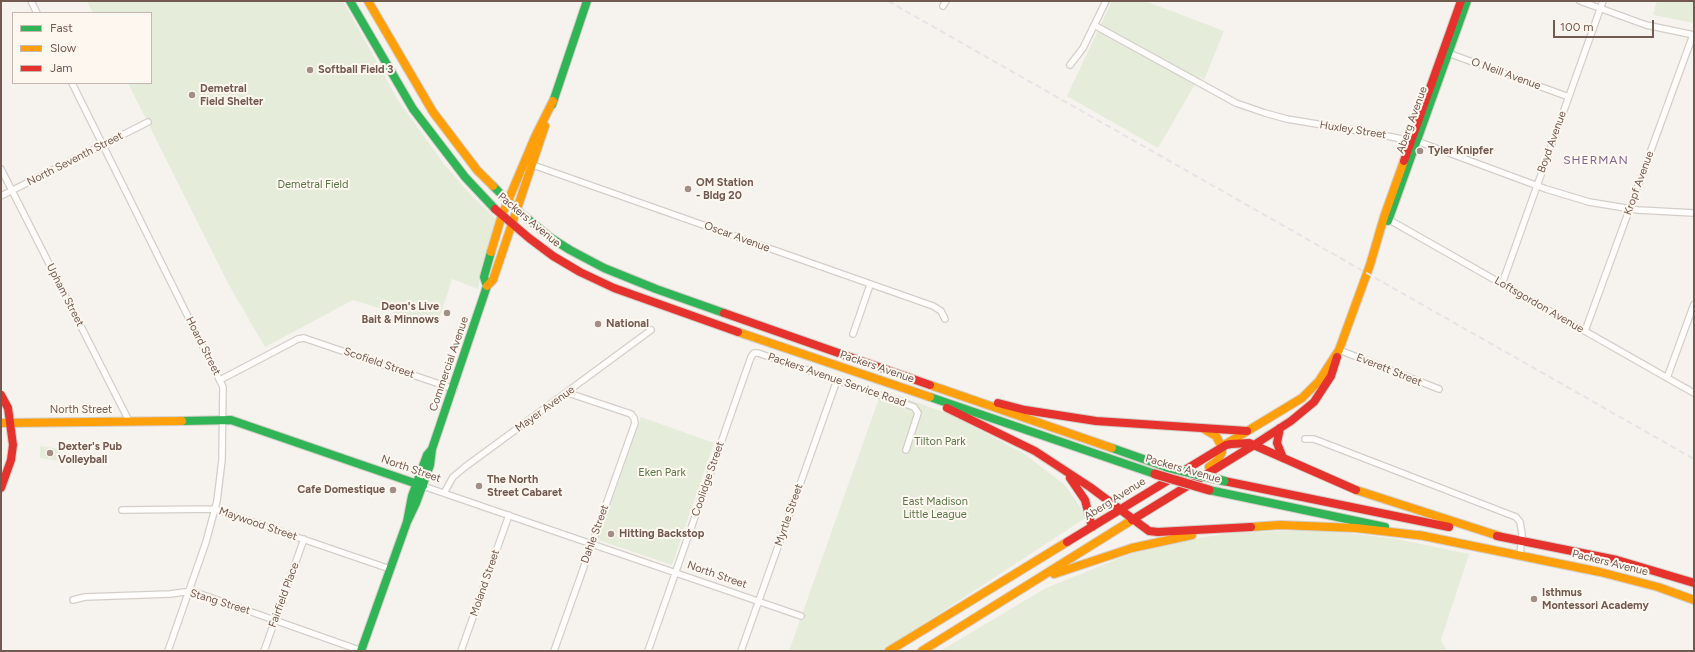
<!DOCTYPE html>
<style>
body{margin:0}
#map{position:relative;width:1695px;height:652px;overflow:hidden;background:#f6f2ee;font-family:Figtree,sans-serif}
canvas{display:block}
.frame{position:absolute;inset:0;border:2px solid #735a50;pointer-events:none}
.legend{position:absolute;left:12px;top:12px;width:140px;height:72px;box-sizing:border-box;background:#fdf7f0;border:1px solid #c6b8b0;margin:0;padding:5px 7px;list-style:none;font-size:12px;color:#735a50}
.legend li{display:flex;align-items:center;gap:8px;height:20px}
.legend b{width:20px;border:1px solid #c6b8b0}
.scale{position:absolute;left:1553px;top:20px;width:101px;height:18px;box-sizing:border-box;border:2px solid #735a50;border-top:0;padding-left:5px;font-size:12px;line-height:14px;white-space:nowrap;color:#735a50;-webkit-text-stroke:3px #fdf7f0;paint-order:stroke}
</style>
<div id="map">
<canvas width="1695" height="652"></canvas>
<div class="frame"></div>
<ul class="legend">
<li><b style="height:5px;background:#30b455"></b>Fast</li>
<li><b style="height:5px;background:#ff9f0a"></b>Slow</li>
<li><b style="height:5px;background:#e5322d"></b>Jam</li>
</ul>
<div class="scale">100 m</div>
</div>
<script>
const ctx = document.querySelector('canvas').getContext('2d');
ctx.lineJoin = 'round';
function paint(path, color) { ctx.fillStyle = color; ctx.fill(path, 'evenodd'); }
const shape = rows => new Path2D(rows.map(r => 'M' + r).join(''));
function trace(path, color, width, dash) { ctx.strokeStyle = color; ctx.lineWidth = width; ctx.lineCap = dash ? 'butt' : 'round'; ctx.setLineDash(dash || []); ctx.stroke(path); }
function label(font, color, halo, rows, align = 'center') {
  ctx.font = font + ' Figtree,sans-serif'; ctx.lineWidth = 4; ctx.setLineDash([]); ctx.textBaseline = 'middle'; ctx.strokeStyle = halo; ctx.fillStyle = color; for (const [text, x, y, turn = 0] of rows) {
    ctx.save(); ctx.translate(x, y); ctx.rotate((+turn || 0) * Math.PI / 180); ctx.textAlign = isNaN(turn) ? turn : align; if (halo) ctx.strokeText(text, 0, 0); ctx.fillText(text, 0, 0); ctx.restore();
  }
}
paint(shape([
 [87,1,343,1,398,100,444,164,469,193,496,219,496,224,481,270,478,289,452,279,437,326,353,300,265,347,229,285,128,83,151,83,151,13,93,13],
 [1112,1,1145,1,1224,31,1204,80,1199,77,1158,148,1067,96],
 [1657,1,1694,1,1694,23,1653,15],
 [882,390,949,414,1023,453,1065,485,1087,517,882,651,789,651],
 [641,417,714,443,672,565,598,540],
 [40,446,60,449,59,461,40,458],
 [1311,530,1348,533,1396,539,1469,554,1441,640,1447,651,940,651,1046,588,1125,556,1167,543,1231,533]
]), '#e6ecda');
const street = shape([
 [31,1,37,13],
 [1580,1,1646,25,1694,35],
 [943,6,946,1],
 [1094,25,1236,103,1265,113,1287,119,1377,134,1422,143,1546,189,1589,202,1638,210,1694,213],
 [1445,52,1569,97],
 [1070,65,1083,48,1106,1],
 [72,83,223,387,222,460,217,501,206,542,168,651],
 [530,164,933,306,941,311,945,319],
 [1,169,129,421],
 [1,196,148,122],
 [1386,218,1694,393],
 [1502,284,1603,1],
 [1585,331,1693,35],
 [853,334,870,285],
 [1339,350,1439,389],
 [1667,378,1694,304],
 [220,380,298,339,304,338,454,389],
 [1305,439,1314,439,1516,517,1520,522,1522,534,1520,555],
 [423,486,801,616],
 [444,493,453,477,465,467,651,330],
 [122,510,215,509,390,569],
 [73,600,85,597,170,594,192,591,362,651],
 [264,651,304,539],
 [461,651,509,515],
 [554,651,635,423,634,418,631,414,568,393],
 [648,651,751,357,754,353,758,353,914,407,918,413,906,450],
 [741,651,837,380]
]);
const fast = shape([
 [350,1,413,109,465,177,495,209],
 [552,105,587,1],
 [493,186,517,210,551,238,570,250,604,268,656,289,724,313],
 [1388,221,1467,1],
 [930,397,1155,474],
 [182,421,231,420,423,486],
 [1112,448,1166,467],
 [1209,490,1385,527],
 [407,522,416,503,430,465,432,449,487,286,484,277,491,252],
 [361,651,407,522,412,496,427,455,432,449]
]);
const slow = shape([
 [368,1,433,112,477,170,493,186],
 [491,252,502,215,535,137,553,101],
 [487,286,493,280,545,126],
 [738,332,930,397],
 [930,385,1112,448],
 [1,423,182,421],
 [1204,429,1216,436,1222,447,1222,452,1218,460,1209,467],
 [1226,444,1302,398,1319,381,1339,350,1370,265,1384,217,1404,161],
 [1356,490,1502,537],
 [1251,527,1280,525,1356,528,1425,536],
 [1419,535,1600,572,1658,587,1694,600],
 [1054,574,1132,548,1192,535],
 [889,651,1067,542],
 [922,651,1132,520]
]);
const jam = shape([
 [1404,161,1461,1],
 [495,209,529,238,553,256,580,272,614,288,738,332],
 [724,313,930,385],
 [1,395,8,408,13,445,11,460,1,488],
 [998,403,1025,410,1096,421,1247,431],
 [947,408,1035,451,1090,487,1149,531,1158,532,1251,527],
 [1280,428,1277,443,1283,458],
 [1254,445,1291,421,1314,402,1331,376,1337,357],
 [1070,478,1085,500,1092,527],
 [1224,481,1449,527],
 [1132,520,1254,445],
 [1497,536,1617,560,1694,583],
 [1067,542,1226,445,1231,444,1249,443,1356,490]
]);
trace(street, '#d4cec9', 8);
trace(fast, '#d4cec9', 10);
trace(slow, '#d4cec9', 10);
trace(jam, '#d4cec9', 10);
trace(street, '#fefdfc', 5.5);
trace(fast, '#30b455', 8);
trace(slow, '#ff9f0a', 8);
trace(jam, '#e5322d', 8);
trace(shape([
 [888,1,1694,459]
]), '#e5e3e6', 2, [6, 4]);
const fastBridge = shape([
 [1166,467,1224,481]
]);
const jamBridge = shape([
 [1155,474,1209,490]
]);
trace(fastBridge, '#d5ccc8', 11, []);
trace(jamBridge, '#d5ccc8', 11, []);
trace(fastBridge, '#30b455', 9);
trace(jamBridge, '#e5322d', 9);
for (const [x, y, r, color] of [
 [310,70,4,"#a18f87"],
 [192,95,4,"#a18f87"],
 [1420,151,4,"#a18f87"],
 [688,189,4,"#a18f87"],
 [447,313,4,"#a18f87"],
 [598,324,4,"#a18f87"],
 [50,453,4,"#a18f87"],
 [479,486,4,"#a18f87"],
 [393,490,4,"#a18f87"],
 [611,534,4,"#a18f87"],
 [1534,599,4,"#a18f87"]
]) { const dot = new Path2D(); dot.arc(x, y, r, 0, 2 * Math.PI); ctx.fillStyle = color; ctx.fill(dot); trace(dot, '#fdf7f0', 1.5); }
label('bold 11px', '#735a50', '#fdf7f0', [
 ["Softball Field 3",318,70],
 ["Demetral",200,89],
 ["Field Shelter",200,102],
 ["Tyler Knipfer",1428,151],
 ["OM Station",696,183],
 ["- Bldg 20",696,196],
 ["Deon's Live",439,307,"right"],
 ["Bait & Minnows",439,320,"right"],
 ["National",606,324],
 ["Dexter's Pub",58,447],
 ["Volleyball",58,460],
 ["The North",487,480],
 ["Street Cabaret",487,493],
 ["Cafe Domestique",385,490,"right"],
 ["Hitting Backstop",619,534],
 ["Isthmus",1542,593],
 ["Montessori Academy",1542,606]
], 'left');
label('11px', '#735a50', '#fdf7f0', [
 ["O Neill Avenue",1506,74,20],
 ["Aberg Avenue",1412,120,-70],
 ["Huxley Street",1353,130,9],
 ["Boyd Avenue",1552,142,-70],
 ["North Seventh Street",75,159,-27],
 ["Kropf Avenue",1639,183,-70],
 ["Packers Avenue",529,220,40],
 ["Oscar Avenue",737,237,20],
 ["Upham Street",65,295,63],
 ["Loftsgordon Avenue",1539,305,30],
 ["Hoard Street",203,346,63],
 ["Scofield Street",379,363,19],
 ["Commercial Avenue",449,364,-71],
 ["Packers Avenue",877,367,19],
 ["Everett Street",1389,370,22],
 ["Packers Avenue Service Road",837,380,19],
 ["Mayer Avenue",545,409,-36],
 ["North Street",81,410],
 ["North Street",411,469,19],
 ["Packers Avenue",1183,469,16],
 ["Coolidge Street",708,479,-71],
 ["Aberg Avenue",1115,499,-32],
 ["Myrtle Street",789,515,-71],
 ["Maywood Street",258,524,19],
 ["Dahle Street",595,534,-70],
 ["Packers Avenue",1610,563,14],
 ["North Street",717,575,19],
 ["Moland Street",485,583,-71],
 ["Fairfield Place",284,595,-70],
 ["Stang Street",220,602,17]
]);
label('11px', '#5a7749', '#fdf7f0', [
 ["Demetral Field",313,185],
 ["Tilton Park",940,442],
 ["Eken Park",662,473],
 ["East Madison",935,502],
 ["Little League",935,515]
]);
ctx.letterSpacing = '1px';
label('12px', '#7e688e', '#fdf7f0', [
 ["SHERMAN",1596,160]
]);
ctx.letterSpacing = '0px';
</script>
